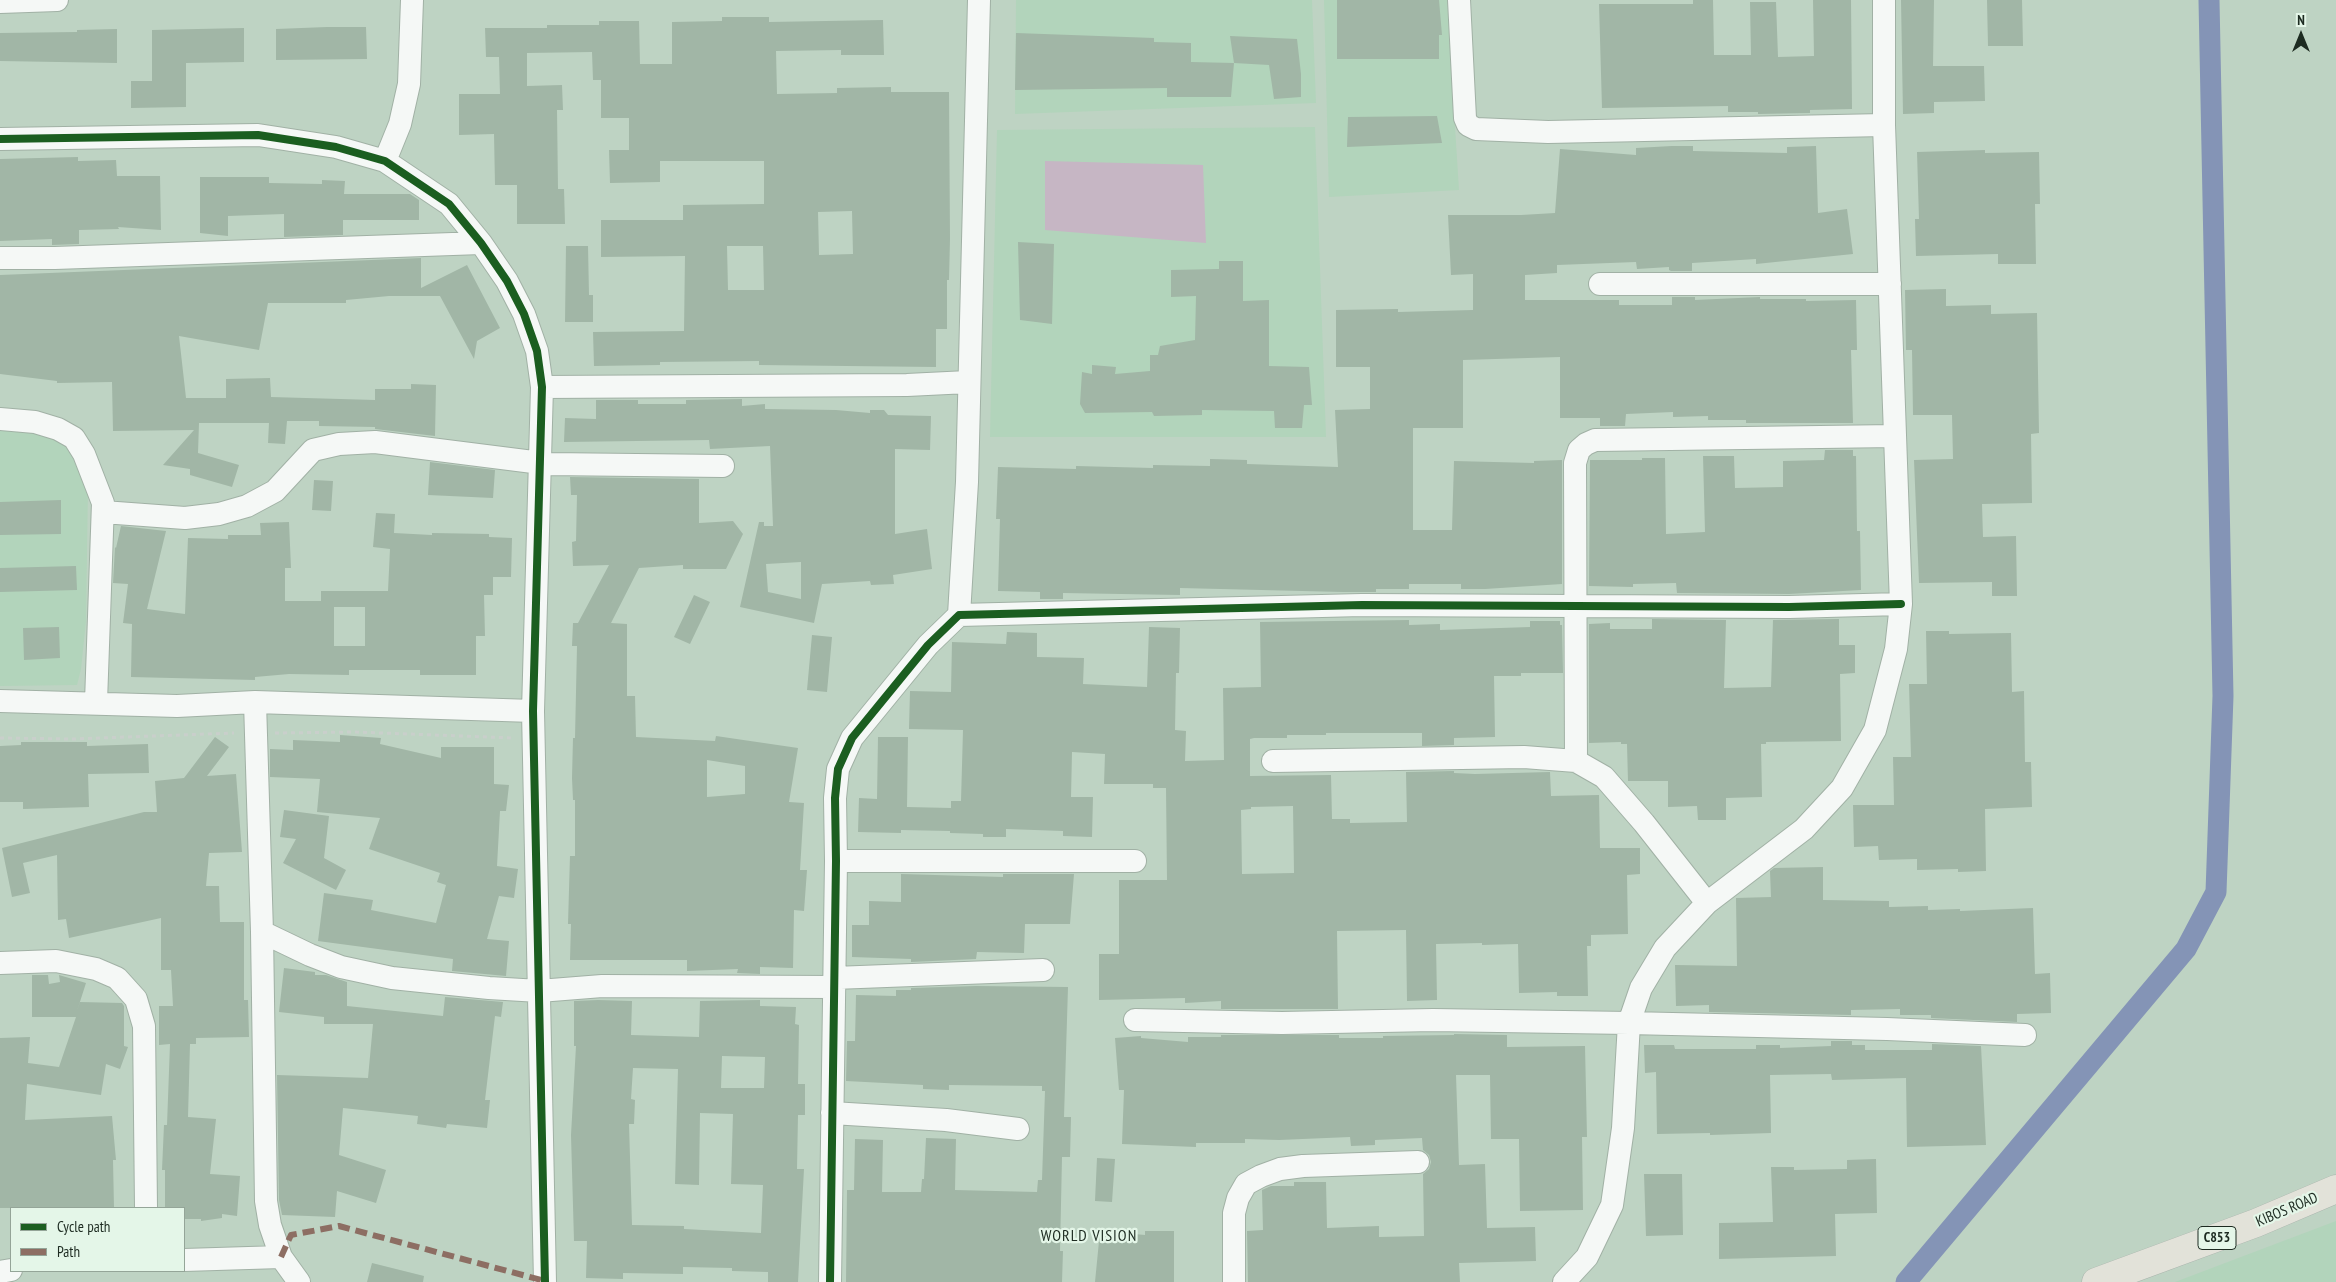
<!DOCTYPE html>
<style>
body{margin:0}
#map{position:relative;width:2336px;height:1282px;overflow:hidden;background:#bed3c3;font-family:"PT Sans Narrow",sans-serif}
canvas{display:block}
.legend{position:absolute;left:10px;top:1207px;width:175px;height:65px;box-sizing:border-box;background:#e4f6e8;border:1px solid #94a598;margin:0;padding:6px 9px;list-style:none;font-size:15px;color:#1d2b21}
.legend li{display:flex;align-items:center;gap:10px;height:25px}
.legend b{width:25px;border:1px solid #94a598}
.north{position:absolute;left:2276px;top:10px;width:50px;height:50px;-webkit-text-stroke:4px #e4f6e8;paint-order:stroke;rotate:0deg;font-size:14px;font-weight:700;line-height:20px;text-align:center;color:#1d2b21}
.north::after{content:'';display:block;margin:auto;width:18px;height:22px;background:#1d2b21;clip-path:polygon(50% 0,100% 100%,50% 72%,0 100%)}
</style>
<div id="map">
<canvas width="2336" height="1282"></canvas>
<ul class="legend">
<li><b style="height:6px;background:#1b5e20"></b>Cycle path</li>
<li><b style="height:6px;background:#8d6e63"></b>Path</li>
</ul>
<div class="north">N</div>
</div>
<script>
const ctx = document.querySelector('canvas').getContext('2d');
ctx.lineJoin = 'round';
function paint(path, color) { ctx.fillStyle = color; ctx.fill(path, 'evenodd'); }
const shape = rows => new Path2D(rows.map(r => 'M' + r).join(''));
function trace(path, color, width, dash) { ctx.strokeStyle = color; ctx.lineWidth = width; ctx.lineCap = dash ? 'butt' : 'round'; ctx.setLineDash(dash || []); ctx.stroke(path); }
function label(font, color, halo, rows, align = 'center') {
  ctx.font = font + ' "PT Sans Narrow",sans-serif'; ctx.lineWidth = 4.5; ctx.setLineDash([]); ctx.textBaseline = 'middle'; ctx.strokeStyle = halo; ctx.fillStyle = color; for (const [text, x, y, turn = 0] of rows) {
    ctx.save(); ctx.translate(x, y); ctx.rotate((+turn || 0) * Math.PI / 180); ctx.textAlign = isNaN(turn) ? turn : align; if (halo) ctx.strokeText(text, 0, 0); ctx.fillText(text, 0, 0); ctx.restore();
  }
}
paint(shape([
 [1016,0,1312,0,1316,103,1015,114],
 [1324,0,1447,0,1459,190,1329,197],
 [1315,127,1326,437,990,437,997,130],
 [0,427,25,427,64,442,88,485,86,621,81,669,77,685,0,686],
 [2336,1221,2336,1282,2175,1282]
]), '#b2d4bb');
paint(shape([
 [1045,161,1203,165,1206,243,1045,230]
]), '#c6b6c4');
trace(shape([
 [1906,1282,2186,949,2216,892,2223,696,2209,0]
]), '#8494b6', 21);
paint(shape([
 [1337,0,1439,0,1442,35,1439,35,1439,59,1337,59],
 [1693,0,1713,0,1714,55,1751,55,1750,2,1776,2,1778,57,1814,56,1813,0,1851,0,1852,109,1810,110,1810,113,1758,114,1758,112,1728,112,1728,106,1602,108,1599,4,1693,4],
 [1901,0,1934,0,1933,66,1984,66,1985,101,1934,102,1934,113,1903,114],
 [1987,0,2022,0,2023,46,1988,46],
 [722,17,769,17,769,22,883,20,884,55,841,55,841,50,776,51,777,94,837,93,837,88,891,87,891,92,949,92,950,239,949,280,947,280,947,329,936,329,936,367,759,365,759,361,660,362,660,365,594,366,593,332,684,331,685,256,601,257,601,220,683,220,683,205,764,204,764,161,660,161,660,182,610,183,609,150,629,150,629,118,601,118,601,80,593,80,592,52,527,53,527,86,562,85,563,110,557,110,558,189,564,189,565,224,517,224,517,185,495,185,494,134,459,135,459,94,500,94,499,57,486,57,485,28,547,28,547,25,599,25,599,21,639,21,640,64,672,64,672,22,722,21],
 [852,211,853,254,819,255,818,212],
 [727,246,763,246,764,290,728,290],
 [327,27,366,27,367,59,276,60,276,29],
 [244,28,244,62,186,63,186,107,131,108,131,81,152,81,152,30],
 [117,29,117,63,0,61,0,33,77,32,77,30],
 [1016,33,1154,38,1154,42,1191,43,1191,62,1234,63,1231,97,1167,97,1167,88,1015,90],
 [1230,36,1297,39,1301,74,1301,97,1274,99,1269,65,1234,63],
 [1437,116,1442,143,1347,147,1348,117],
 [1672,146,1693,146,1693,151,1787,153,1787,147,1816,146,1818,213,1847,209,1853,254,1756,264,1756,259,1692,263,1692,271,1671,271,1669,270,1669,267,1637,269,1636,262,1557,265,1557,273,1525,275,1525,300,1619,300,1619,305,1672,305,1672,297,1695,297,1695,300,1760,297,1760,299,1806,299,1806,301,1856,300,1857,350,1851,350,1853,423,1746,423,1746,420,1708,420,1708,416,1673,417,1673,412,1626,414,1625,426,1600,426,1600,418,1560,418,1560,357,1463,360,1463,428,1413,428,1413,530,1452,530,1454,461,1534,463,1534,461,1562,460,1562,584,1485,589,1461,589,1461,584,1409,584,1409,589,1376,589,1376,592,1343,592,1180,588,1180,595,1063,593,1063,599,1040,599,1040,592,998,591,1000,519,996,519,998,467,1076,469,1076,466,1153,468,1153,465,1210,466,1210,459,1247,460,1247,464,1338,467,1335,410,1370,409,1370,367,1336,367,1336,310,1398,309,1398,312,1473,310,1473,274,1451,275,1448,215,1521,215,1555,213,1560,149,1636,155,1636,148],
 [1985,150,1985,153,2039,152,2040,204,2035,204,2036,264,1998,264,1998,254,1916,256,1915,219,1919,219,1917,152],
 [78,157,78,161,116,160,117,176,160,176,161,230,118,227,119,229,79,230,79,244,52,245,52,239,0,241,0,159],
 [200,177,269,177,269,183,322,184,322,180,345,181,344,194,410,194,419,200,419,220,343,220,343,235,284,237,284,214,228,216,228,236,200,233],
 [1018,242,1054,244,1052,324,1020,320],
 [566,246,588,246,589,295,593,295,593,322,565,322],
 [421,258,421,288,467,265,500,328,477,341,474,359,440,296,389,296,346,300,346,303,268,303,259,350,179,336,186,398,226,398,226,379,270,378,271,397,375,400,375,389,411,389,411,384,436,385,435,436,375,429,375,427,319,426,319,421,287,421,285,444,268,443,269,423,199,423,198,453,239,465,232,487,190,475,190,469,163,465,194,430,113,431,112,382,57,383,57,381,0,374,0,275],
 [1219,261,1243,261,1243,301,1269,300,1269,366,1309,367,1312,405,1304,405,1302,428,1275,428,1274,411,1202,410,1202,415,1154,416,1152,412,1085,413,1080,404,1082,372,1092,374,1092,365,1116,367,1115,374,1150,371,1150,355,1158,355,1160,346,1195,340,1196,296,1171,297,1171,270,1219,269],
 [1946,289,1946,306,1991,305,1991,314,2037,313,2039,433,2031,434,2032,503,1982,504,1983,537,2016,536,2017,596,1992,596,1992,582,1919,583,1914,460,1953,459,1952,415,1913,415,1912,350,1906,350,1905,290],
 [742,399,742,406,765,404,765,409,836,410,870,413,870,410,884,410,888,415,931,416,930,450,895,449,895,534,927,529,932,569,893,575,894,584,871,585,870,581,822,584,814,623,740,607,759,522,764,522,764,526,773,526,770,446,710,449,709,440,564,442,565,418,596,419,596,400,638,400,638,404,686,404,686,400],
 [801,562,801,599,768,592,766,564],
 [1825,450,1853,450,1853,456,1856,456,1857,531,1860,531,1861,590,1789,594,1677,593,1676,583,1633,584,1633,587,1589,586,1590,460,1642,460,1642,458,1665,458,1666,534,1705,532,1703,456,1734,456,1735,488,1783,487,1783,461,1824,460],
 [430,462,495,470,493,498,428,495],
 [570,477,699,479,699,523,733,521,743,534,726,569,683,569,683,565,639,568,611,623,627,624,627,696,635,696,636,737,715,741,716,736,798,748,789,802,804,803,800,870,807,870,804,911,794,910,793,968,760,967,760,974,737,973,738,969,687,971,687,960,570,960,571,924,568,924,570,856,575,856,575,800,573,800,572,778,573,738,575,738,577,646,572,646,573,623,578,623,609,565,573,566,572,542,576,541,577,495,571,495],
 [707,760,745,766,745,794,707,797],
 [314,480,333,481,331,511,312,510],
 [61,500,61,534,0,535,0,502],
 [376,513,395,514,394,533,432,535,432,533,489,534,489,537,512,538,511,577,493,577,493,595,484,595,485,636,476,636,476,675,420,675,420,670,349,670,349,675,289,674,255,677,255,680,131,677,132,624,123,623,128,584,113,583,115,547,116,548,121,526,166,531,147,609,185,614,188,538,228,539,228,535,261,535,260,523,289,522,291,568,285,568,285,601,321,601,321,591,388,591,390,549,373,547],
 [334,607,365,607,365,646,334,646],
 [76,566,77,590,0,592,0,568],
 [694,595,710,602,690,644,674,637],
 [1652,619,1726,620,1724,688,1771,687,1773,620,1839,619,1839,645,1855,645,1855,673,1840,674,1841,741,1766,742,1766,744,1761,744,1762,797,1726,798,1726,820,1698,820,1697,806,1668,807,1668,781,1628,781,1627,744,1621,744,1621,742,1589,743,1589,624,1610,623,1610,629,1652,629],
 [1409,620,1409,625,1440,624,1440,630,1530,627,1530,621,1560,621,1560,625,1562,625,1563,673,1521,673,1521,676,1494,676,1495,737,1454,738,1454,745,1422,746,1422,733,1326,733,1326,735,1287,735,1287,738,1254,738,1250,739,1250,776,1331,775,1332,819,1350,819,1350,823,1407,822,1406,772,1454,771,1454,773,1475,774,1550,772,1551,796,1599,795,1600,848,1640,848,1640,874,1627,875,1628,934,1591,935,1591,946,1587,946,1588,996,1557,996,1557,992,1519,993,1518,944,1482,945,1482,943,1436,944,1437,1000,1407,1001,1406,930,1337,931,1338,1009,1221,1009,1221,1001,1185,1003,1185,998,1099,1000,1099,954,1119,954,1119,880,1167,880,1166,788,1153,788,1153,784,1104,784,1105,754,1072,752,1071,797,1093,797,1092,837,1063,836,1063,831,1006,829,1006,837,983,837,983,834,950,833,950,831,901,830,901,833,858,832,859,798,877,799,878,737,908,737,907,807,951,808,951,801,961,801,963,730,909,729,910,691,951,692,952,642,1006,644,1007,632,1037,633,1037,657,1084,658,1083,684,1147,687,1149,627,1180,628,1179,673,1176,673,1175,730,1186,731,1185,761,1224,760,1223,688,1261,687,1260,622],
 [1293,806,1294,873,1242,874,1241,810,1251,809,1251,807],
 [59,627,60,658,24,660,23,628],
 [1926,631,1949,631,1949,634,2011,633,2012,692,2024,691,2025,762,2031,762,2032,807,1985,809,1986,871,1958,872,1958,869,1917,870,1917,859,1879,860,1878,846,1854,847,1853,805,1894,805,1893,757,1911,757,1909,684,1927,684],
 [812,635,832,637,827,692,807,690],
 [340,735,381,738,380,744,441,758,441,747,494,747,494,784,509,785,506,811,500,811,497,866,518,869,514,898,499,896,487,939,509,941,506,976,452,971,453,959,318,941,324,893,373,900,371,910,436,923,446,885,437,882,440,873,369,849,380,818,317,812,320,779,270,777,270,749,293,750,293,740,340,742],
 [215,737,229,747,207,776,236,774,242,852,209,853,206,886,219,886,220,922,244,922,244,1000,248,1000,249,1037,196,1038,196,1044,190,1044,188,1117,216,1119,210,1174,240,1176,237,1216,222,1214,222,1218,201,1221,201,1219,184,1219,184,1208,165,1208,165,1170,162,1170,164,1125,167,1125,170,1044,159,1045,159,1006,173,1006,171,970,161,970,161,918,69,938,66,919,58,920,57,855,23,863,30,893,12,897,2,848,144,812,157,812,155,781,184,778],
 [21,742,87,742,87,746,148,744,149,773,88,774,89,807,23,809,23,802,0,802,0,746,21,745],
 [284,810,329,816,324,858,346,870,336,890,283,863,296,839,280,837],
 [1823,867,1823,900,1889,901,1889,907,1928,906,1928,910,1960,909,1960,911,2033,908,2035,974,2050,973,2051,1013,2017,1014,2017,1022,1931,1018,1931,1015,1900,1015,1900,1009,1851,1010,1851,1015,1709,1012,1709,1005,1676,1006,1675,965,1737,966,1736,898,1771,897,1770,871,1774,868],
 [901,874,1003,877,1003,874,1074,874,1070,924,1025,924,1024,953,977,952,976,959,911,962,911,959,852,957,852,925,869,925,869,901,901,902],
 [284,968,315,972,315,975,326,975,347,982,347,1006,443,1016,445,997,503,1002,501,1017,495,1016,485,1100,490,1100,487,1128,447,1124,446,1128,417,1124,418,1116,343,1108,339,1155,386,1170,376,1203,337,1191,335,1217,282,1215,279,1200,277,1075,368,1078,373,1024,324,1024,324,1017,279,1012],
 [32,975,48,975,49,984,60,982,59,975,86,983,77,1011,80,1002,122,1003,124,1006,124,1046,128,1047,120,1069,106,1064,101,1095,27,1084,25,1120,112,1116,116,1160,113,1160,114,1208,0,1208,0,1038,30,1037,28,1063,59,1067,76,1017,32,1017],
 [976,986,1068,987,1064,1117,1071,1117,1070,1157,1062,1157,1060,1251,1063,1251,1062,1282,846,1282,847,1190,854,1190,855,1139,883,1140,882,1192,921,1192,922,1179,924,1179,926,1138,956,1139,955,1190,1037,1192,1038,1180,1042,1180,1045,1091,1042,1091,1042,1086,949,1085,949,1090,923,1089,923,1085,846,1081,847,1041,855,1041,856,995,896,996,896,990,911,990,911,988],
 [598,1000,632,1001,631,1035,699,1037,700,1001,760,1000,760,1006,796,1007,795,1024,799,1025,798,1084,805,1084,805,1115,798,1115,797,1169,804,1169,798,1282,768,1282,768,1272,732,1271,732,1268,683,1267,683,1274,623,1273,623,1279,586,1278,587,1241,574,1241,571,1135,576,1046,574,1046,574,1001],
 [722,1056,765,1057,764,1088,721,1088],
 [633,1068,678,1069,675,1184,699,1185,700,1113,733,1114,731,1184,763,1185,761,1233,684,1229,684,1226,632,1225,629,1124,634,1124,635,1100,631,1099],
 [1454,1034,1507,1035,1507,1047,1585,1046,1587,1137,1582,1137,1583,1210,1520,1211,1519,1139,1491,1139,1490,1075,1456,1075,1459,1165,1485,1164,1487,1228,1535,1227,1536,1261,1459,1263,1460,1282,1248,1282,1247,1231,1263,1230,1262,1190,1271,1186,1294,1186,1294,1182,1326,1182,1327,1228,1379,1226,1379,1237,1424,1236,1423,1174,1429,1169,1431,1162,1429,1155,1423,1150,1422,1138,1375,1140,1375,1145,1351,1146,1350,1137,1279,1140,1245,1139,1245,1143,1196,1143,1196,1147,1122,1144,1124,1090,1119,1090,1115,1038,1141,1036,1141,1038,1188,1042,1188,1037,1221,1037,1221,1035,1339,1035,1339,1038,1383,1038,1383,1036,1454,1035],
 [1831,1041,1852,1041,1852,1045,1865,1045,1865,1050,1932,1050,1932,1044,1981,1046,1986,1145,1907,1147,1906,1078,1832,1080,1831,1074,1770,1075,1771,1133,1710,1135,1710,1133,1657,1134,1656,1072,1645,1073,1644,1045,1674,1045,1675,1049,1756,1049,1756,1045,1780,1045,1780,1048,1831,1046],
 [1097,1158,1115,1159,1112,1202,1095,1201],
 [1876,1159,1877,1213,1835,1214,1836,1256,1719,1259,1719,1223,1773,1222,1771,1167,1794,1167,1794,1170,1847,1169,1847,1160],
 [1644,1174,1682,1174,1683,1235,1646,1236],
 [1100,1231,1145,1235,1145,1231,1174,1231,1174,1282,1095,1282],
 [372,1263,424,1276,423,1282,367,1282]
]), '#a1b6a6');
const minor = shape([
 [1459,0,1465,118,1468,125,1476,129,1548,132,1884,125],
 [0,2,57,0],
 [0,139,258,135,336,147,385,161,449,204,481,243,507,281,524,314,537,351,542,387,533,711,545,1282],
 [385,161,400,124,409,84,412,0],
 [0,258,55,258,481,243],
 [1600,284,1890,284],
 [542,387,907,385,968,382],
 [0,419,35,422,58,429,74,438,84,454,103,503,96,702],
 [103,512,185,518,219,514,247,506,275,491,313,450,339,444,375,442,549,464,723,466],
 [959,615,967,482,979,0],
 [0,701,177,706,255,702,533,711],
 [255,702,262,932,266,1201,270,1225,281,1257,299,1282],
 [1273,761,1524,757,1576,761,1604,777,1644,823,1707,903],
 [1576,761,1575,463,1579,450,1586,444,1595,440,1895,436],
 [836,861,1135,861],
 [262,932,310,955,341,967,392,978,489,988,539,991,602,986,834,987],
 [0,963,56,961,96,969,117,978,136,999,144,1026,146,1208],
 [834,978,1043,970],
 [1135,1020,1282,1023,1433,1020,1629,1023,1887,1029,2025,1035],
 [832,1113,946,1120,1018,1129],
 [184,1260,281,1257],
 [0,1272,11,1270],
 [830,1282,836,861,835,798,838,769,852,738,928,645,959,615,1362,605,1789,607,1901,604],
 [1234,1282,1234,1213,1238,1198,1246,1184,1261,1176,1280,1169,1303,1166,1418,1162],
 [1564,1282,1587,1257,1612,1205,1623,1128,1629,1023,1641,988,1665,948,1707,903,1804,829,1842,788,1875,730,1896,649,1901,604,1884,125,1884,0]
]);
const major = shape([
 [2096,1282,2256,1223,2336,1189]
]);
trace(minor, '#a1b1a5', 24);
trace(major, '#a7b1aa', 29);
trace(shape([
 [275,733,355,732,514,738],
 [0,738,73,739,234,733]
]), '#c9cfcb', 3, [4, 4]);
trace(minor, '#f5f8f6', 22);
trace(major, '#e2e2d9', 28);
trace(shape([
 [281,1257,291,1235,339,1226,545,1281]
]), '#8d6e63', 6, [12, 6]);
trace(shape([
 [0,139,258,135,336,147,385,161,449,204,481,243,507,281,524,314,537,351,542,387,533,711,545,1282],
 [830,1282,836,861,835,798,838,769,852,738,928,645,959,615,1362,605,1789,607,1901,604]
]), '#1b5e20', 8);
for (const [x, y, w] of [
 [2217,1238,38]
]) { const box = new Path2D(); box.roundRect(x - w / 2, y - 11.5, w, 23, 4); ctx.fillStyle = '#e4f6e8'; ctx.fill(box); trace(box, '#1d2b21', 1); }
label('bold 14px', '#1d2b21', null, [
 ["C853",2217,1238]
]);
label('15px', '#1d2b21', '#e4f6e8', [
 ["KIBOS ROAD",2287,1210,-23]
]);
ctx.letterSpacing = '1px';
label('16px', '#1d2b21', '#e4f6e8', [
 ["WORLD VISION",1089,1236]
]);
ctx.letterSpacing = '0px';
</script>
